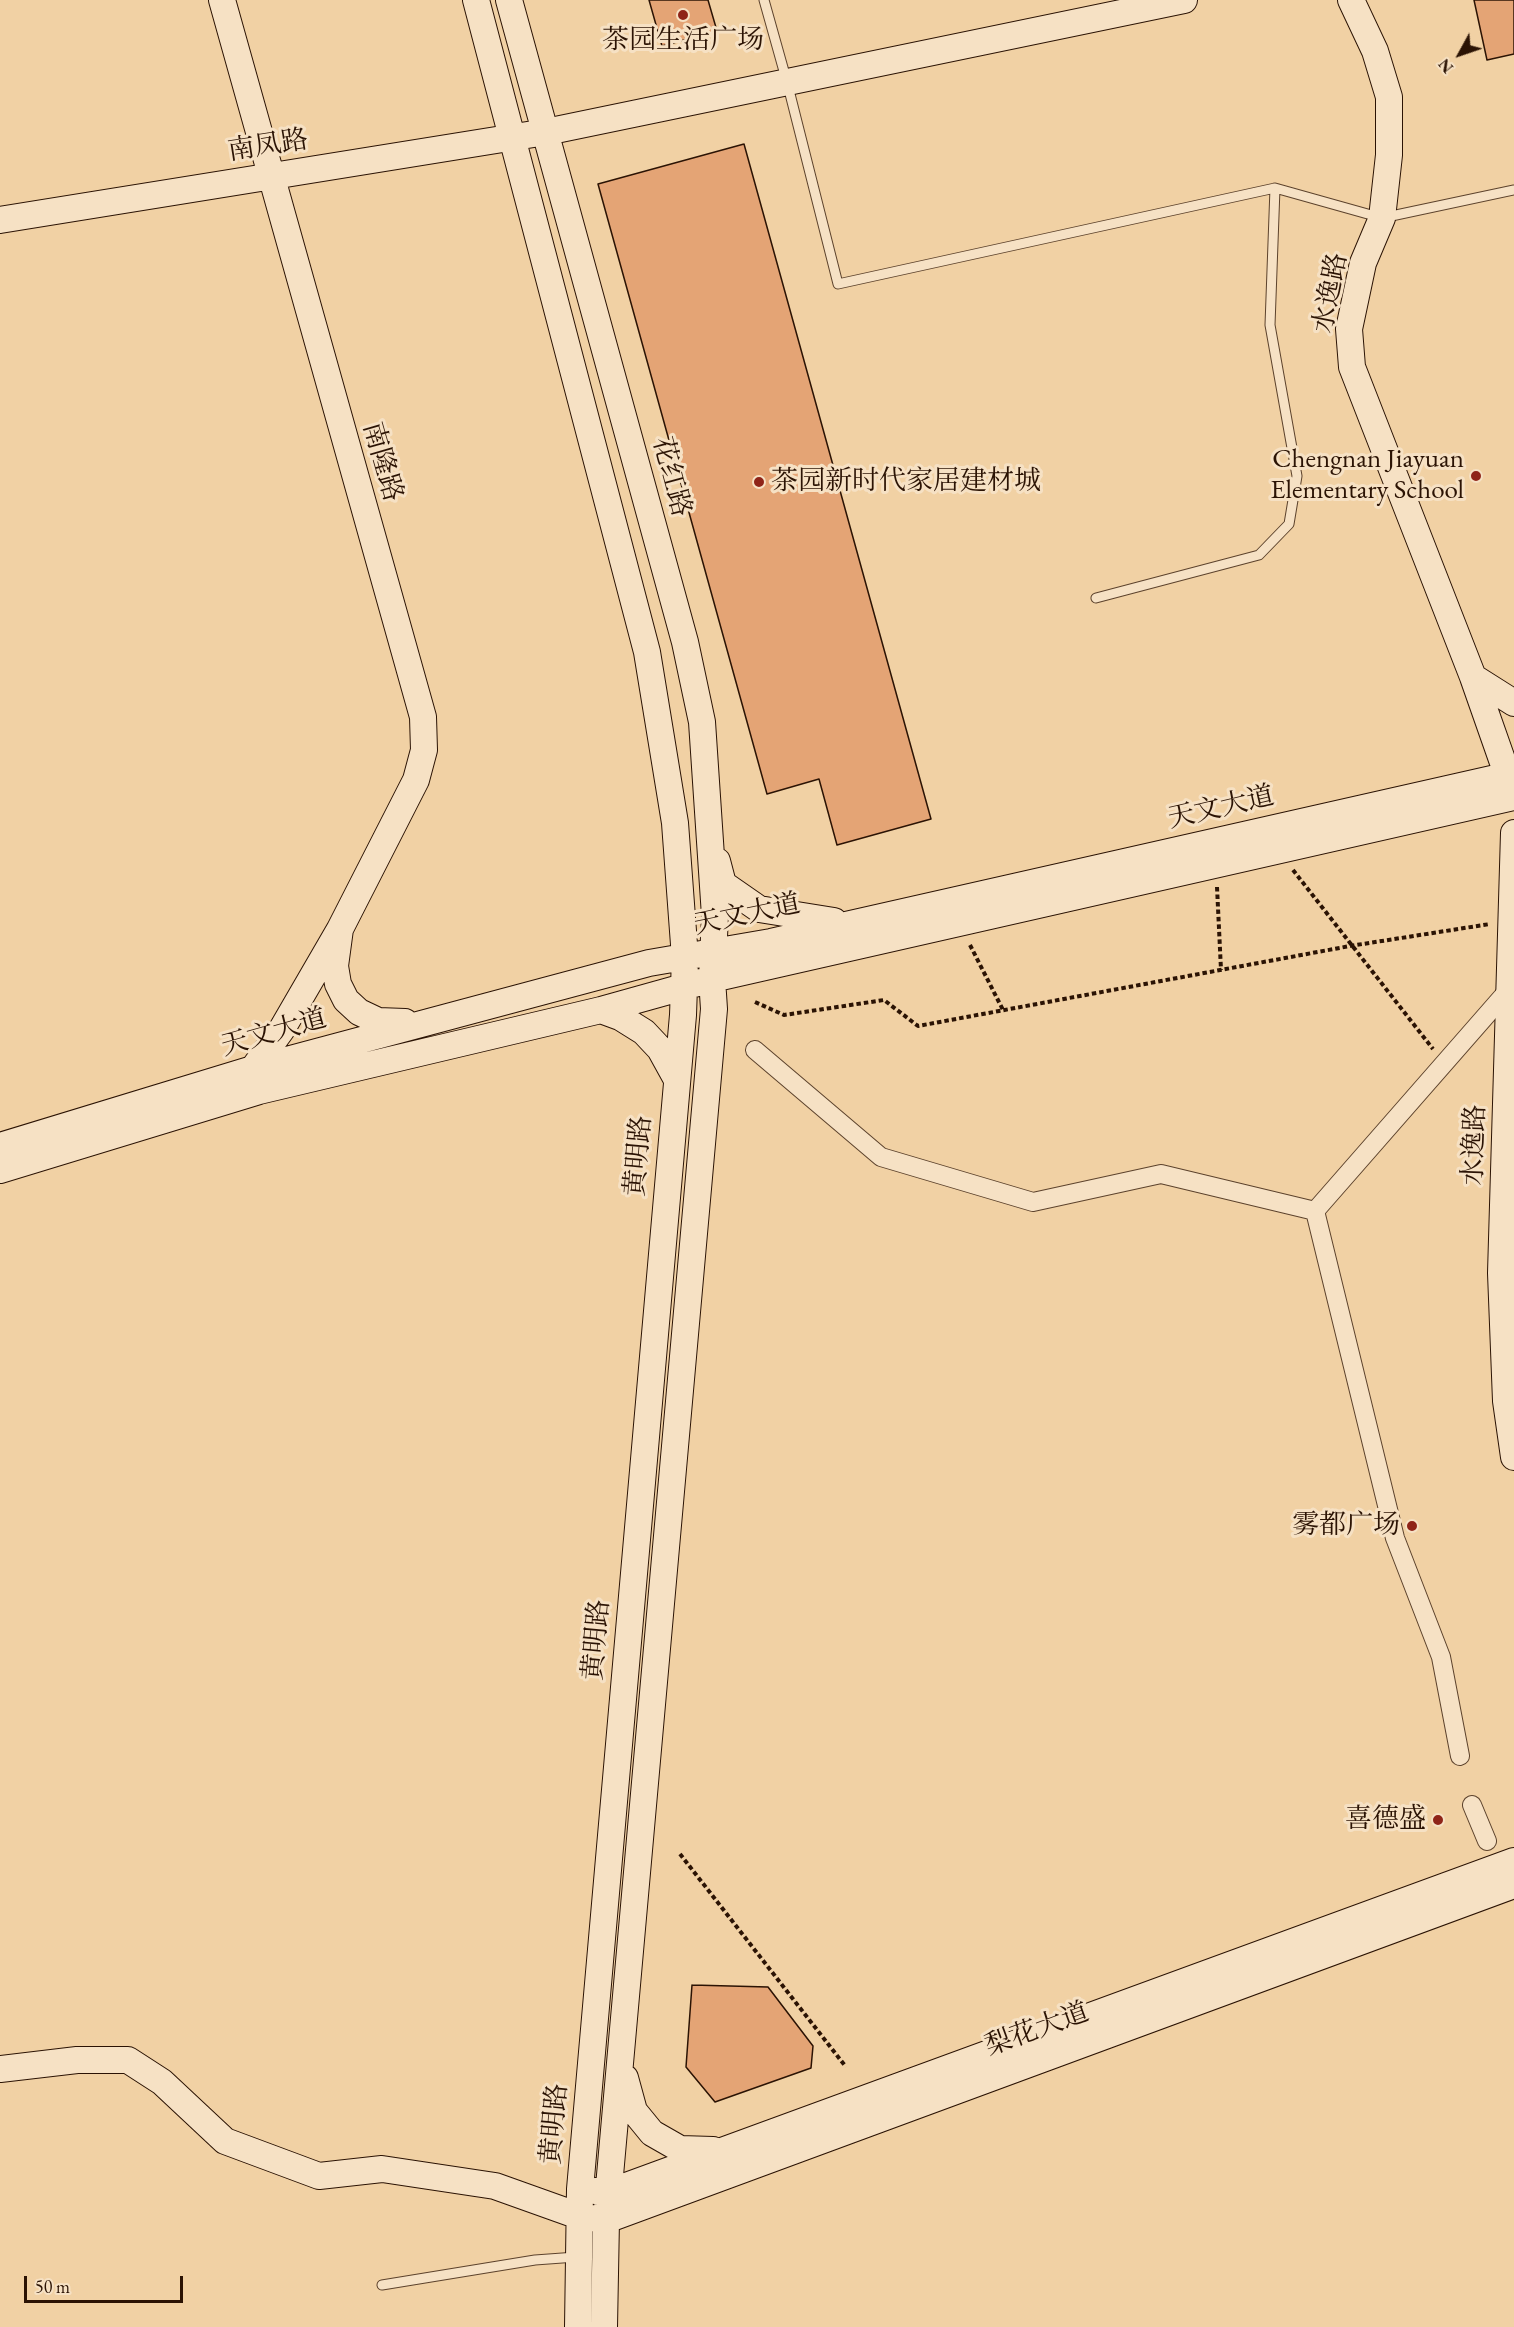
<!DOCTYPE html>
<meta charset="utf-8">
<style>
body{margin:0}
#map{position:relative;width:1514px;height:2327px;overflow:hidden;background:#f1d1a4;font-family:"EB Garamond",serif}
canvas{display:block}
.north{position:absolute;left:1430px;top:24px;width:60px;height:60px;-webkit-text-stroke:4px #f6e1c4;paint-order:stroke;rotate:230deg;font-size:16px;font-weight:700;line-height:24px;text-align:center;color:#2b1304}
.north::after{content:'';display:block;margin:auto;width:21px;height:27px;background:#2b1304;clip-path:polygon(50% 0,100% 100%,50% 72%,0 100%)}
.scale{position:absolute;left:24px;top:2276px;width:159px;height:27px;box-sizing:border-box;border:3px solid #2b1304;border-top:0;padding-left:8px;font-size:18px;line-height:21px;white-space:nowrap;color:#2b1304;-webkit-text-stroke:4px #f6e1c4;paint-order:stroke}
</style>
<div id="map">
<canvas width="1514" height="2327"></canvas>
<div class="north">N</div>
<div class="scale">50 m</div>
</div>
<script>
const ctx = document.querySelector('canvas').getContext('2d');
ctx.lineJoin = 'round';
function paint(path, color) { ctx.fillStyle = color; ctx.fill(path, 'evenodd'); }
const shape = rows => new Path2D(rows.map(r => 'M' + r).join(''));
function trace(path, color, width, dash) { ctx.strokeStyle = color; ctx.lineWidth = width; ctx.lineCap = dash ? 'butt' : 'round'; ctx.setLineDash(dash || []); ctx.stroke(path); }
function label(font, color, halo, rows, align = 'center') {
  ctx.font = font + ' "EB Garamond","Noto Serif SC",serif'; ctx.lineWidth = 6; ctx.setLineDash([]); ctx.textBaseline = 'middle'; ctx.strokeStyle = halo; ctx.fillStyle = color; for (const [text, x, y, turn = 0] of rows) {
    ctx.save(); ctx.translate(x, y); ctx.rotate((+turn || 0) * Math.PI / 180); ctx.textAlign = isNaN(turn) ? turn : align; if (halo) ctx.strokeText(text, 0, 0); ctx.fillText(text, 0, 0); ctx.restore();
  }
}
const building = shape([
 [649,0,708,0,717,31,662,46,649,0],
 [1474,0,1514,0,1514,54,1487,60,1474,0],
 [744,144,931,819,837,845,819,779,767,794,598,184,744,144],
 [692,1985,768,1987,813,2046,811,2068,715,2102,686,2067,692,1985]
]);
paint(building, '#e4a475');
trace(building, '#2b1304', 1.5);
const lane = shape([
 [764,0,787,82,838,284,1275,188,1382,218,1514,190],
 [1096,598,1259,555,1289,524,1297,476,1270,325,1275,188],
 [382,2285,535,2260,576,2257]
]);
const street = shape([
 [755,1050,881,1157,1033,1202,1161,1174,1315,1211,1395,1538,1441,1657,1460,1756],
 [1315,1211,1511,987],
 [1472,1805,1487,1841]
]);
const secondary = shape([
 [222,0,423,717,424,750,416,780,340,929],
 [476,0,647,652,675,823,685,958,683,1015,580,2189,578,2327],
 [509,0,685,642,702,722,715,916,712,979,714,1009,606,2220,604,2327],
 [1351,0,1375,51,1389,97,1389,155,1382,218,1363,263,1349,329,1352,367,1473,677,1513,791],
 [0,220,546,132,1184,0],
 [1473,677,1514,703],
 [1514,833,1501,1273,1506,1401,1514,1457],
 [717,861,723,884,759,909,834,921],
 [601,1010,620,1017,644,1032,660,1049,676,1078],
 [253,1069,282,1029,340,929,335,966,338,984,346,1000,359,1012,378,1021,405,1022],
 [0,1146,253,1069,649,963,771,942,1514,774],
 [0,1170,259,1091,601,1010,712,979,1514,797],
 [0,2069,77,2060,128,2060,162,2082,225,2141,319,2176,382,2169,495,2186,579,2216,606,2220,1514,1885],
 [625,2078,634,2111,652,2133,680,2149,713,2150],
 [595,2191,610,2192,1514,1861]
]);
trace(lane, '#5c422c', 11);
trace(street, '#5c422c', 20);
trace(secondary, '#2b1304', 28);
trace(shape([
 [1293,870,1433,1049],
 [1217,887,1221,970],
 [970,945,1003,1010],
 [755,1002,784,1015,884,1000,918,1026,1350,946,1490,924],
 [680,1854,846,2067]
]), '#2b1304', 4, [4.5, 3]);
trace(lane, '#f6e1c4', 9);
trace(street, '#f6e1c4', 18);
trace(secondary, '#f6e1c4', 26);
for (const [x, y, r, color] of [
 [683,15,6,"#8f2418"],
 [1476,476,6,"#8f2418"],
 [759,482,6,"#8f2418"],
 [1412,1526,6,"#8f2418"],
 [1438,1820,6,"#8f2418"]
]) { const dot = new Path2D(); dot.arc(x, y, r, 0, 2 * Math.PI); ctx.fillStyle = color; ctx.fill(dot); trace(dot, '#f6e1c4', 2); }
label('27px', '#2b1304', '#f6e1c4', [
 ["茶园生活广场",683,41,"center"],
 ["Chengnan Jiayuan",1464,460],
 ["Elementary School",1464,491],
 ["茶园新时代家居建材城",771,482,"left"],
 ["雾都广场",1400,1526],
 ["喜德盛",1426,1820]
], 'right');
label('27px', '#2b1304', '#f6e1c4', [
 ["南凤路",268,146,-9],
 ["水逸路",1331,293,-79],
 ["南隆路",382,462,74],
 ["花红路",671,477,75],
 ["天文大道",1221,808,-13],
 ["天文大道",747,915,-12],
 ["天文大道",274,1033,-16],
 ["水逸路",1475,1145,-88],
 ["黄明路",639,1156,-85],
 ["黄明路",597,1640,-85],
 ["梨花大道",1037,2030,-20],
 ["黄明路",555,2124,-85]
]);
</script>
